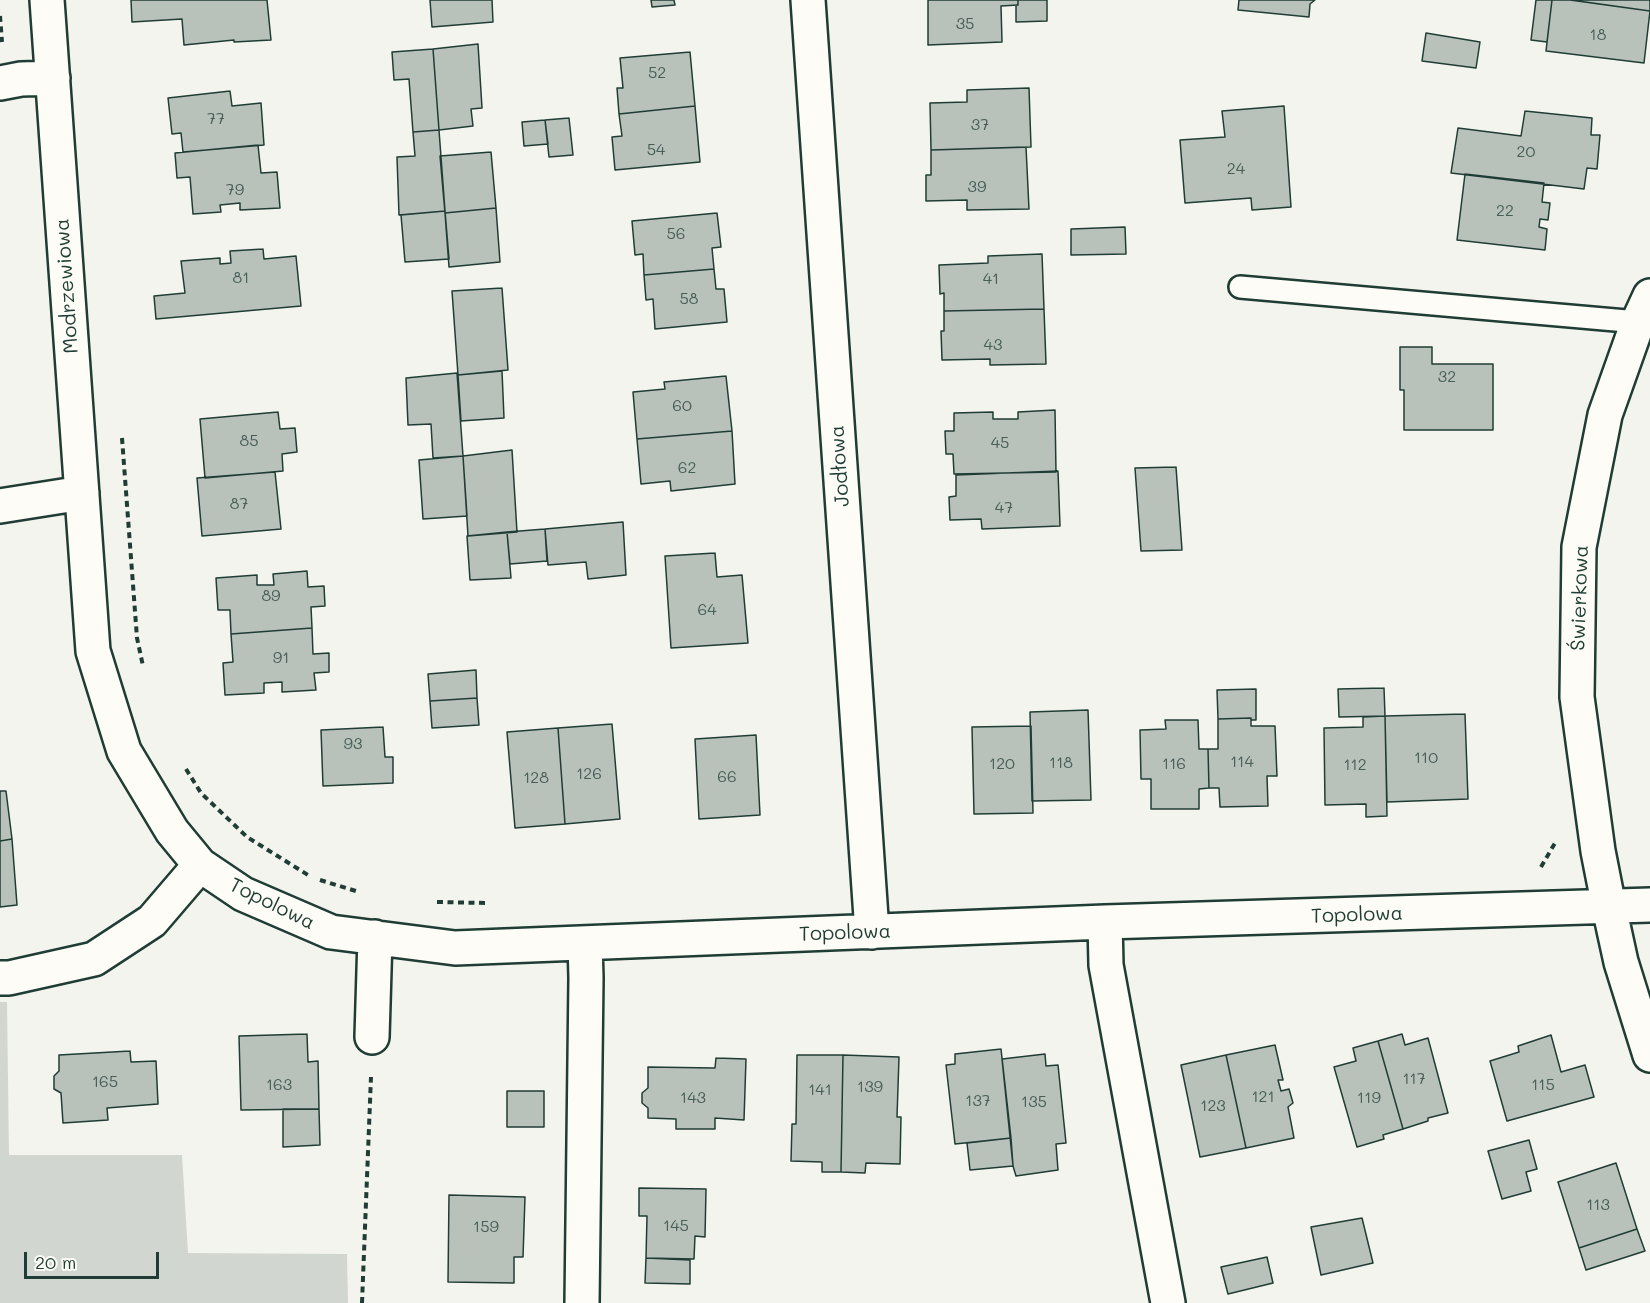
<!DOCTYPE html>
<meta charset="utf-8">
<style>
body{margin:0}
#map{position:relative;width:1650px;height:1303px;overflow:hidden;background:#f4f4ef;font-family:Mali,sans-serif}
canvas{display:block}
.scale{position:absolute;left:24px;top:1252px;width:135px;height:27px;box-sizing:border-box;border:3px solid #1f3d34;border-top:0;padding-left:8px;font-size:18px;line-height:21px;white-space:nowrap;color:#1f3d34;-webkit-text-stroke:4px #fdfcf7;paint-order:stroke}
</style>
<div id="map">
<canvas width="1650" height="1303"></canvas>
<div class="scale">20 m</div>
</div>
<script>
const ctx = document.querySelector('canvas').getContext('2d');
ctx.lineJoin = 'round';
function paint(path, color) { ctx.fillStyle = color; ctx.fill(path, 'evenodd'); }
const shape = rows => new Path2D(rows.map(r => 'M' + r).join(''));
function trace(path, color, width, dash) { ctx.strokeStyle = color; ctx.lineWidth = width; ctx.lineCap = dash ? 'butt' : 'round'; ctx.setLineDash(dash || []); ctx.stroke(path); }
function label(font, color, halo, rows, align = 'center') {
  ctx.font = font + ' Mali,sans-serif'; ctx.lineWidth = 4.5; ctx.setLineDash([]); ctx.textBaseline = 'middle'; ctx.strokeStyle = halo; ctx.fillStyle = color; for (const [text, x, y, turn = 0] of rows) {
    ctx.save(); ctx.translate(x, y); ctx.rotate((+turn || 0) * Math.PI / 180); ctx.textAlign = isNaN(turn) ? turn : align; if (halo) ctx.strokeText(text, 0, 0); ctx.fillText(text, 0, 0); ctx.restore();
  }
}
paint(shape([
 [0,1002,7,1002,9,1155,182,1155,188,1253,347,1254,348,1303,0,1303]
]), '#d1d6d1');
const building = shape([
 [131,0,267,0,271,40,234,42,234,40,184,45,182,19,132,22,131,0],
 [430,0,492,0,493,22,432,27,430,0],
 [651,0,674,0,675,5,652,7,651,0],
 [928,0,1018,0,1018,5,1001,6,1002,42,928,45,928,0],
 [1018,0,1047,0,1047,21,1016,22,1016,5,1018,5,1018,0],
 [1239,0,1315,0,1310,4,1309,17,1238,10,1239,0],
 [1536,0,1552,0,1547,42,1531,40,1536,0],
 [1552,0,1570,0,1650,11,1644,63,1546,51,1552,0],
 [1571,0,1650,0,1650,11,1571,0],
 [1426,33,1480,42,1476,68,1422,61,1426,33],
 [478,44,482,108,471,109,473,126,439,130,433,49,478,44],
 [433,49,439,130,413,132,409,79,394,80,392,52,433,49],
 [690,52,695,106,619,114,617,88,623,88,620,58,690,52],
 [1029,88,1031,147,931,150,930,103,967,102,967,90,1029,88],
 [230,91,232,106,261,103,264,145,183,152,181,133,172,134,168,98,230,91],
 [695,106,700,162,615,170,612,137,622,136,619,114,695,106],
 [1284,106,1291,207,1252,210,1251,198,1185,203,1180,140,1225,137,1222,111,1284,106],
 [1525,111,1592,118,1591,135,1600,135,1597,169,1587,168,1584,189,1451,173,1458,128,1521,136,1525,111],
 [569,118,573,155,549,157,545,120,569,118],
 [545,120,548,144,524,146,522,122,545,120],
 [439,130,445,211,399,215,397,157,415,156,413,132,439,130],
 [258,145,261,173,277,172,280,208,240,210,240,203,220,205,221,212,193,214,190,177,177,178,175,153,258,145],
 [1026,147,1029,209,967,210,967,200,926,201,926,175,931,175,931,150,1026,147],
 [491,152,496,208,445,213,440,156,491,152],
 [1465,174,1544,183,1542,202,1550,203,1548,220,1540,219,1539,227,1547,229,1545,250,1457,240,1465,174],
 [496,208,500,262,449,267,445,213,496,208],
 [445,211,449,259,405,262,401,215,445,211],
 [717,213,721,247,712,248,714,269,644,275,643,254,635,255,632,221,717,213],
 [1125,227,1126,254,1071,255,1071,229,1125,227],
 [263,249,264,259,296,256,301,306,156,319,154,296,185,293,181,261,220,258,220,264,231,263,230,251,263,249],
 [1042,254,1044,309,944,311,944,293,940,294,939,265,988,263,988,256,1042,254],
 [714,269,716,289,724,289,727,322,655,329,653,299,646,300,644,275,714,269],
 [502,288,508,370,458,375,452,291,502,288],
 [1044,309,1046,364,990,365,990,359,942,360,941,331,944,331,944,311,1044,309],
 [1400,347,1432,347,1432,364,1493,364,1493,430,1404,430,1404,390,1400,390,1400,347],
 [502,371,504,418,461,421,458,375,502,371],
 [457,373,463,456,433,458,431,424,408,425,406,378,457,373],
 [726,376,732,431,637,439,633,392,665,389,664,382,726,376],
 [1055,410,1056,472,954,474,953,454,946,454,945,431,954,431,954,413,993,412,993,419,1018,419,1018,412,1055,410],
 [278,412,280,429,295,428,297,452,282,454,283,471,205,478,200,419,278,412],
 [732,431,735,484,671,491,670,481,641,484,637,439,732,431],
 [512,450,517,532,468,536,463,456,512,450],
 [463,456,467,516,423,519,419,460,463,456],
 [1176,467,1182,550,1141,551,1135,468,1176,467],
 [1058,471,1060,526,982,529,981,519,950,520,949,497,956,496,956,475,1058,471],
 [275,472,281,529,202,536,197,478,275,472],
 [623,522,626,575,588,579,586,562,548,565,545,529,623,522],
 [545,529,547,561,510,564,507,532,545,529],
 [507,532,511,578,470,580,467,536,507,532],
 [715,553,717,577,742,575,748,643,671,648,665,556,715,553],
 [307,571,308,587,324,586,325,606,311,607,312,628,231,634,230,610,218,610,216,578,257,575,257,585,274,585,273,574,307,571],
 [312,628,313,654,329,653,329,672,314,673,316,690,282,692,282,682,264,683,264,693,225,695,223,663,233,662,231,634,312,628],
 [476,670,477,698,430,701,428,674,476,670],
 [1384,688,1385,716,1339,717,1338,689,1384,688],
 [1256,689,1256,720,1251,720,1251,718,1218,719,1217,690,1256,689],
 [477,698,479,725,432,728,430,701,477,698],
 [1088,710,1091,800,1032,801,1030,712,1088,710],
 [1465,714,1468,799,1387,802,1385,716,1465,714],
 [1385,716,1387,816,1366,817,1366,804,1325,805,1324,728,1363,727,1363,717,1385,716],
 [1251,718,1251,726,1275,726,1277,776,1267,776,1268,806,1220,807,1219,788,1209,788,1208,749,1218,749,1218,719,1251,718],
 [1165,720,1198,720,1199,749,1208,749,1209,788,1199,789,1199,809,1151,809,1151,779,1141,779,1140,730,1166,729,1165,720],
 [612,724,620,819,565,824,558,728,612,724],
 [1031,726,1033,813,974,814,972,727,1031,726],
 [383,727,385,757,393,757,393,783,323,786,321,730,383,727],
 [558,728,565,824,515,828,507,732,558,728],
 [756,735,760,815,699,819,695,739,756,735],
 [0,791,6,791,12,839,0,841,0,791],
 [12,839,17,905,0,907,0,841,12,839],
 [307,1034,308,1062,318,1061,319,1109,241,1110,239,1036,307,1034],
 [1402,1034,1405,1045,1428,1038,1448,1113,1428,1118,1428,1121,1403,1129,1378,1041,1402,1034],
 [1551,1035,1561,1072,1585,1065,1594,1097,1507,1121,1490,1061,1519,1052,1518,1046,1551,1035],
 [1378,1041,1403,1129,1383,1135,1384,1139,1357,1147,1334,1067,1356,1061,1353,1048,1378,1041],
 [1275,1045,1283,1080,1278,1080,1281,1091,1289,1089,1293,1103,1288,1107,1294,1138,1246,1148,1226,1055,1275,1045],
 [1001,1049,1011,1138,955,1144,946,1065,955,1064,955,1054,1001,1049],
 [130,1051,131,1062,156,1061,158,1104,107,1108,108,1120,63,1123,61,1093,54,1089,54,1076,59,1071,59,1055,130,1051],
 [1045,1054,1046,1066,1058,1065,1066,1143,1056,1144,1058,1170,1016,1176,1013,1166,1002,1059,1045,1054],
 [797,1055,843,1055,841,1172,822,1172,822,1162,791,1161,792,1124,796,1124,797,1055],
 [843,1055,899,1057,897,1117,901,1117,900,1164,866,1163,865,1173,841,1172,843,1055],
 [1226,1055,1246,1148,1200,1157,1181,1065,1226,1055],
 [716,1058,746,1059,744,1120,715,1118,715,1129,676,1129,676,1119,648,1118,648,1108,642,1103,642,1093,648,1088,648,1067,715,1068,716,1058],
 [507,1091,544,1091,544,1127,507,1127,507,1091],
 [283,1109,319,1109,320,1145,283,1147,283,1109],
 [1011,1138,1013,1166,970,1170,967,1143,1011,1138],
 [1529,1140,1537,1169,1526,1172,1531,1191,1502,1199,1488,1151,1529,1140],
 [1616,1163,1637,1229,1579,1248,1558,1182,1616,1163],
 [639,1188,706,1189,705,1237,695,1236,694,1259,646,1258,647,1216,639,1216,639,1188],
 [449,1195,525,1197,523,1257,514,1257,514,1283,448,1282,449,1195],
 [1362,1218,1373,1263,1321,1275,1311,1227,1362,1218],
 [1637,1229,1645,1251,1586,1270,1579,1248,1637,1229],
 [1267,1257,1273,1283,1228,1294,1221,1267,1267,1257],
 [646,1258,690,1260,690,1284,645,1283,646,1258]
]);
paint(building, '#b9c1bb');
trace(building, '#1f3d34', 1.5);
const service = shape([
 [1240,287,1638,322]
]);
const minor = shape([
 [47,0,93,651,124,751,172,831,200,865,243,894,331,932,455,948,1105,922,1650,905],
 [808,0,872,932],
 [0,83,21,79,53,78],
 [1650,296,1638,322,1605,415,1579,547,1577,697,1598,851,1609,907,1621,962,1650,1055],
 [0,506,82,493],
 [1105,922,1106,965,1168,1303],
 [0,978,9,978,94,959,152,921,200,865],
 [372,1037,375,937],
 [582,1303,586,978,585,943]
]);
trace(service, '#1f3d34', 26);
trace(minor, '#1f3d34', 38);
trace(shape([
 [0,16,2,42],
 [122,438,137,638,143,666],
 [186,769,201,793,247,837,308,875],
 [1541,867,1555,843],
 [320,880,359,892],
 [437,902,487,903],
 [362,1303,371,1077]
]), '#1f3d34', 4, [6, 4.5]);
trace(service, '#fdfcf7', 21);
trace(minor, '#fdfcf7', 33);
label('16px', '#465e56', null, [
 ["35",965,24],
 ["18",1598,35],
 ["52",657,73],
 ["77",216,119],
 ["37",980,125],
 ["54",656,150],
 ["20",1526,152],
 ["24",1236,169],
 ["39",977,187],
 ["79",235,190],
 ["22",1505,211],
 ["56",676,234],
 ["81",241,278],
 ["41",991,279],
 ["58",689,299],
 ["43",993,345],
 ["32",1447,377],
 ["60",682,406],
 ["85",249,441],
 ["45",1000,443],
 ["62",687,468],
 ["87",239,504],
 ["47",1004,508],
 ["89",271,596],
 ["64",707,610],
 ["91",281,658],
 ["93",353,744],
 ["110",1426,758],
 ["114",1242,762],
 ["118",1061,763],
 ["120",1002,764],
 ["116",1174,764],
 ["112",1355,765],
 ["126",589,774],
 ["66",727,777],
 ["128",536,778],
 ["117",1414,1079],
 ["165",105,1082],
 ["163",279,1085],
 ["115",1543,1085],
 ["139",870,1087],
 ["141",820,1090],
 ["121",1263,1097],
 ["143",693,1098],
 ["119",1369,1098],
 ["137",978,1101],
 ["135",1034,1102],
 ["123",1213,1106],
 ["113",1598,1205],
 ["145",676,1226],
 ["159",486,1227]
]);
label('20px', '#1f3d34', '#fdfcf7', [
 ["Modrzewiowa",67,286,-94],
 ["Jodłowa",840,466,-94],
 ["Świerkowa",1580,598,-88],
 ["Topolowa",272,904,26],
 ["Topolowa",1357,915,-2],
 ["Topolowa",845,933,-2]
]);
</script>
